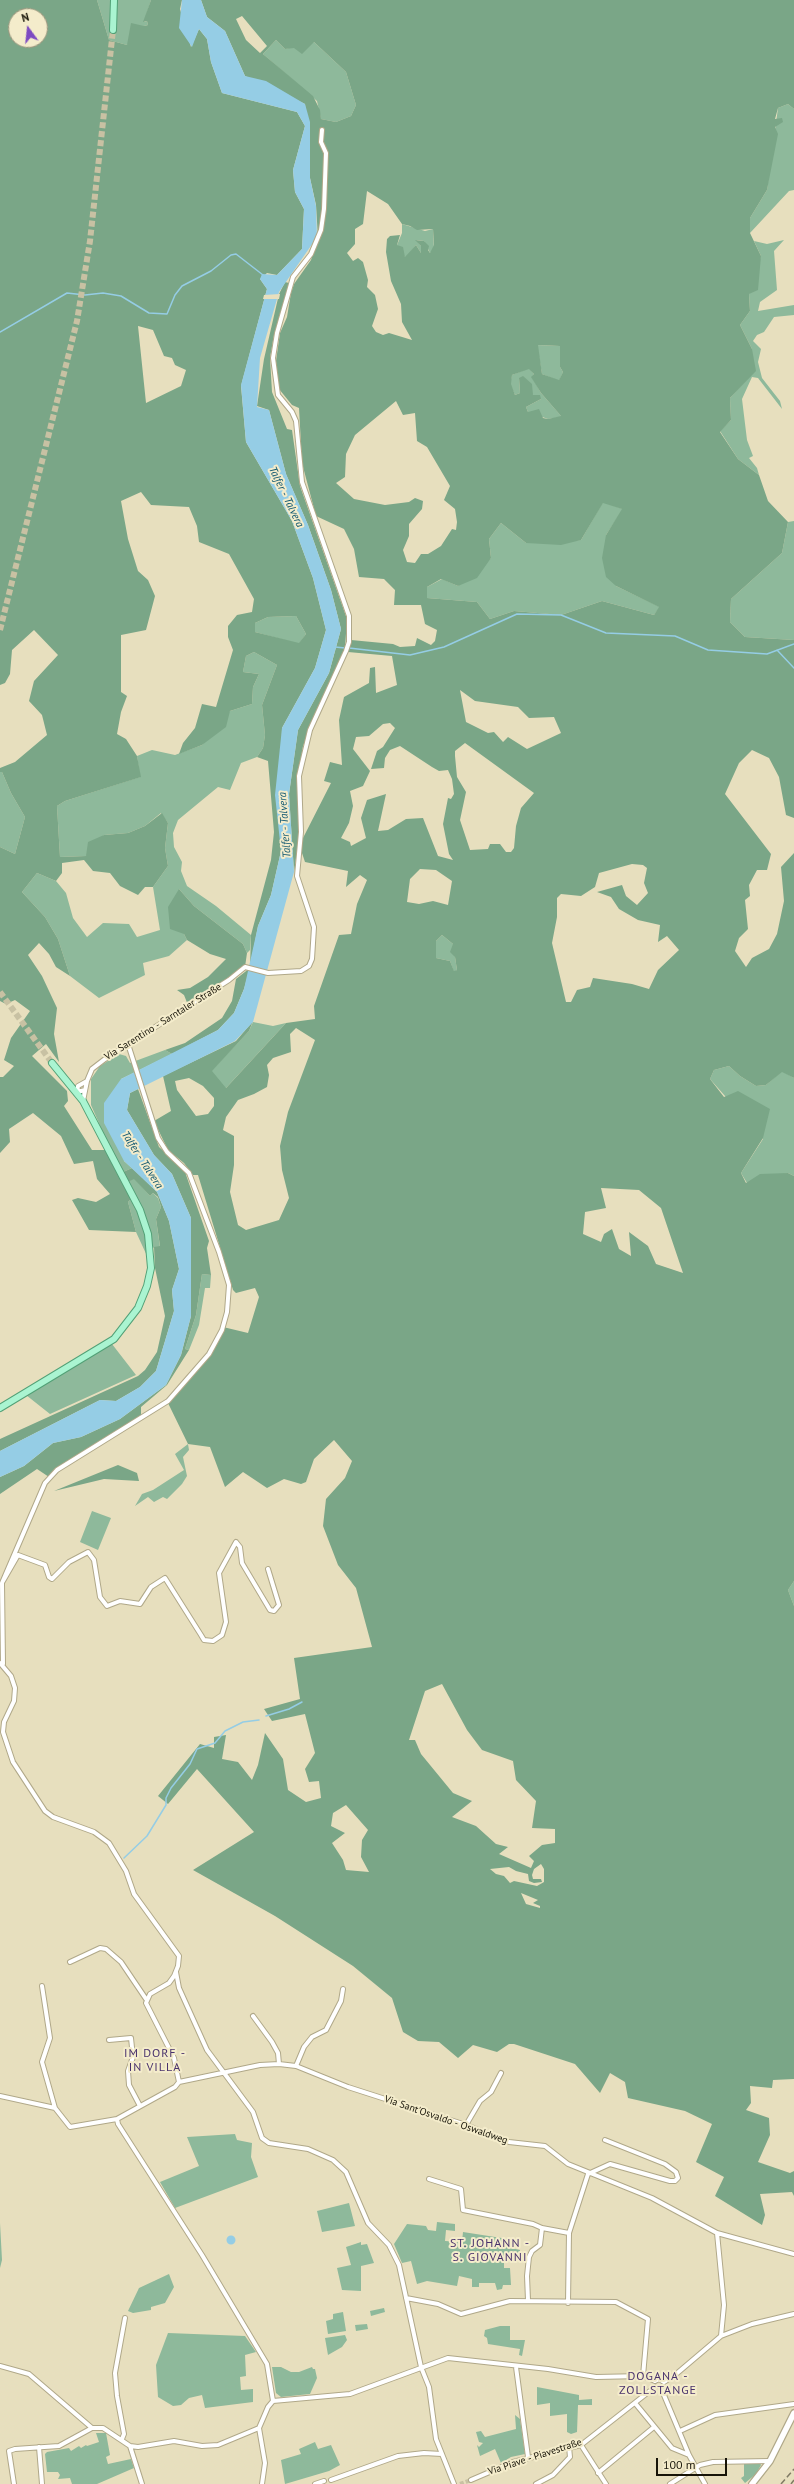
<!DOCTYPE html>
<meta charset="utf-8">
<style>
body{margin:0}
#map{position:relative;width:794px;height:2484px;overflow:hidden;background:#e7dfbe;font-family:"PT Sans",sans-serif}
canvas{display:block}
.north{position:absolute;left:8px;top:8px;width:40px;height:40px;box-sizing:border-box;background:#f4eccb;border:1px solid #9c967d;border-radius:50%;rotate:345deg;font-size:11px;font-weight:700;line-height:16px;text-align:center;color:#171408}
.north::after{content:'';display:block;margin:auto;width:14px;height:18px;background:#7d4ac2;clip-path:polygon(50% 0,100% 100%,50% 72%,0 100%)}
.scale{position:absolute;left:656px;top:2458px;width:71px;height:18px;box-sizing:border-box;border:2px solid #171408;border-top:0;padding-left:5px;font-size:12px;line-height:14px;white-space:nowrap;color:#171408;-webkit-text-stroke:3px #f4eccb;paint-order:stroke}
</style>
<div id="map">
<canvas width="794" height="2484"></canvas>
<div class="north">N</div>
<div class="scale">100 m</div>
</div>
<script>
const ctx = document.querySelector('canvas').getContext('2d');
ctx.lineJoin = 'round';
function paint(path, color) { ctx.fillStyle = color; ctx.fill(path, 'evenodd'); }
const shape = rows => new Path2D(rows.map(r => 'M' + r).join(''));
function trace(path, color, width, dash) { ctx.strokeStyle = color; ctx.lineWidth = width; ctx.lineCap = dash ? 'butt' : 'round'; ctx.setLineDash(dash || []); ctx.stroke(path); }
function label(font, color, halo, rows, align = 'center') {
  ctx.font = font + ' "PT Sans",sans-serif'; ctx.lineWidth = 4; ctx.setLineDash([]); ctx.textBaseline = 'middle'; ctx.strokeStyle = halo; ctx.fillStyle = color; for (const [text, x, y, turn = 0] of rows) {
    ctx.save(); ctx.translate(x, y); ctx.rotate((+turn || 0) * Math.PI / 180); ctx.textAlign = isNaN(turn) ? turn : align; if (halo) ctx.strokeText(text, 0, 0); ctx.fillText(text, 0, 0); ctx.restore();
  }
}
paint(shape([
 [97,0,151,0,144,22,147,21,148,25,144,26,127,45,109,40],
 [276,40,285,49,314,42,346,72,356,105,351,116,336,122,321,119,317,101,263,54],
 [788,104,794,109,794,190,789,191,750,233,750,218,767,190,778,108],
 [402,224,425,231,433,229,434,249,430,253,424,241,416,240,421,246,421,253,416,245,407,257,405,257,397,245,402,233],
 [784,240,774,251,777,290,760,302,758,311,794,305,794,315,774,317,764,332,757,335,753,341,761,349,758,362,762,378,780,401,782,409,758,378,752,377,742,399,747,440,753,456,749,458,757,468,759,475,738,459,720,431,731,420,730,398,749,377,752,349,740,325,750,311,749,294,761,256,754,241,767,244],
 [537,345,560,346,560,367,563,372,559,381,542,374],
 [529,368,534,374,532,377,541,393,562,417,548,419,528,412,526,407,541,399,533,395,519,378,520,393,515,395,510,384,512,375],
 [603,502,623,509,606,535,616,586,660,607,654,615,602,601,561,615,514,611,490,619,477,602,427,598,427,587,442,579,458,586,491,558,489,539,501,523,526,543,581,540],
 [794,521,794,640,745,637,730,622,731,599,782,553,788,522],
 [296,616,306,634,299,644,255,632,255,623,268,617],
 [254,652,277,665,262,705,265,735,263,748,257,757,241,763,230,790,218,787,178,820,173,833,174,847,182,862,181,871,187,886,216,906,251,935,250,950,247,953,243,944,194,906,179,889,184,934,187,940,169,956,143,963,145,975,99,998,70,976,58,939,45,917,22,892,37,873,56,881,66,893,73,918,87,937,103,923,129,924,137,937,160,930,153,887,168,866,165,848,168,823,161,813,145,826,128,833,104,835,86,856,60,857,57,806,65,801,140,777,137,756,152,750,175,755,202,745,230,711,252,704,253,687,259,674,243,672,246,656],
 [0,772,2,772,11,793,25,817,15,854,0,847],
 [442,935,453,944,457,970,454,972,450,961,436,958,436,941],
 [253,1022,273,1026,286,1023,225,1089,211,1071,249,1031],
 [165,1050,172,1054,121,1079,124,1161,132,1168,121,1173,91,1105,91,1079,100,1066,119,1054,126,1056,130,1063],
 [729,1066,740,1076,756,1086,766,1085,782,1071,794,1078,794,1176,788,1173,747,1183,741,1173,763,1139,710,1079,714,1070],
 [134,1178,150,1196,153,1193,158,1198,161,1207,156,1219,160,1247,150,1248,148,1258,136,1232,128,1202,133,1197,126,1183],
 [202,1274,211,1275,210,1288,205,1288,199,1325,189,1350,185,1349,196,1315],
 [112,1344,136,1375,50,1414,26,1395],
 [188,1444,189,1450,183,1457,187,1476,182,1484,167,1499,163,1497,154,1502,148,1497,135,1506,142,1494,153,1490,184,1470,175,1454],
 [92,1511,111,1518,98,1550,80,1542],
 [794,1581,794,1606,788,1590],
 [235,2134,237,2140,252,2143,251,2157,258,2177,175,2208,160,2182,199,2166,187,2137],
 [349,2203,355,2226,322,2232,317,2211],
 [437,2222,455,2224,455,2231,446,2230,445,2241,462,2242,463,2232,508,2239,507,2247,520,2250,519,2258,504,2260,504,2268,510,2268,511,2285,503,2285,502,2289,497,2290,495,2283,479,2283,479,2287,472,2287,472,2279,459,2276,457,2286,427,2281,417,2284,411,2261,402,2263,394,2244,407,2224,426,2226,428,2230,436,2231],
 [0,2223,2,2260,0,2268],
 [361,2242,361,2245,367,2244,374,2263,361,2266,361,2291,342,2290,337,2268,351,2265,346,2247],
 [169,2274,174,2287,165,2303,151,2307,151,2310,133,2313,128,2311,139,2288],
 [384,2308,385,2312,371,2316,370,2311],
 [343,2312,346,2331,328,2334,326,2321,333,2319,333,2314],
 [367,2324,368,2329,356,2331,355,2325],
 [500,2326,510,2326,510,2340,525,2340,522,2356,519,2355,520,2349,488,2344,487,2338,484,2336,485,2330],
 [168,2333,245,2336,256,2352,245,2355,246,2376,240,2377,241,2390,253,2389,253,2402,205,2408,202,2395,189,2398,181,2405,173,2406,158,2397,156,2365],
 [345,2335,347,2340,342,2347,328,2355,325,2338],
 [272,2367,281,2367,291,2372,299,2372,312,2367,313,2369,315,2369,317,2378,310,2394,281,2397,276,2393],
 [537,2387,579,2395,579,2400,592,2399,592,2405,578,2405,577,2432,571,2434,567,2432,567,2414,550,2416,550,2403,537,2405],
 [515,2415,520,2419,525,2454,511,2457,501,2463,495,2449,480,2456,477,2445,479,2447,483,2443,479,2442,476,2432,481,2431,485,2437,516,2429],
 [96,2433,106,2433,110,2455,106,2457,108,2464,131,2459,134,2468,97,2484,72,2484,70,2478,58,2479,60,2475,58,2472,47,2472,45,2454,47,2452,69,2448,71,2451,79,2446,81,2448,86,2445,87,2446,99,2442],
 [315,2442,318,2449,331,2445,340,2465,329,2471,285,2484,281,2460,301,2454,299,2449],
 [744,2463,760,2463,761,2465,756,2474,745,2483,741,2478,744,2476]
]), '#8eb99b');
paint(shape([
 [0,0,97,0,109,40,127,45,131,23,144,26,148,25,147,21,143,22,151,0,182,0,180,9,191,47,199,29,207,39,211,62,222,93,297,112,305,126,293,170,295,192,304,209,302,249,277,275,267,273,260,279,267,289,241,386,246,442,292,521,313,578,326,630,315,668,282,728,280,825,281,851,271,895,258,926,250,968,244,989,234,1013,218,1030,172,1054,165,1050,185,1043,222,1018,232,1001,236,979,250,968,251,935,271,860,274,832,268,761,257,757,263,748,265,735,262,705,277,665,254,652,246,656,243,672,259,674,253,687,252,704,230,711,226,727,202,745,179,754,183,743,195,728,202,704,216,707,233,650,228,637,228,626,237,615,252,612,254,599,229,554,199,542,197,526,189,507,151,505,141,492,121,501,128,539,138,571,148,580,155,596,146,630,121,635,121,692,127,696,121,712,117,734,126,739,137,756,141,777,65,801,57,806,60,857,86,856,88,842,104,835,128,833,145,826,162,813,168,823,165,848,168,866,153,887,145,887,138,895,120,886,110,873,93,871,84,860,62,863,62,873,56,881,37,873,22,892,45,917,58,939,70,976,56,967,49,954,39,943,28,955,42,976,57,1008,54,1034,59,1062,46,1044,32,1056,67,1091,68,1101,64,1106,92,1150,107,1150,131,1199,128,1202,136,1232,89,1230,72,1200,78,1198,96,1202,110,1194,97,1179,93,1161,74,1164,61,1136,33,1113,9,1129,10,1142,0,1153,0,1077,3,1077,14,1066,4,1060,11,1038,30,1011,15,1000,6,1004,0,1001,0,847,15,854,25,817,11,793,2,772,0,772,0,768,15,762,47,735,42,715,29,701,34,681,58,655,34,630,12,650,10,674,5,683,0,685],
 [16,16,40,16,40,40,16,40],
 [138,326,153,330,164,356,172,358,175,365,186,370,181,386,146,403],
 [296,616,306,634,299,643,255,632,255,623,268,617],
 [201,0,794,0,794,109,788,104,778,108,775,119,782,118,783,122,775,127,778,134,767,190,750,218,750,233,761,256,758,290,749,294,750,311,740,325,752,349,756,371,730,398,731,420,720,432,738,459,759,475,768,501,788,522,782,553,731,599,730,622,745,637,794,640,794,818,786,815,779,777,769,758,752,750,739,763,725,794,771,854,767,870,757,870,749,885,750,896,745,900,748,929,739,938,735,951,746,967,752,958,769,949,777,934,784,901,781,867,794,853,794,1078,782,1072,766,1085,756,1086,740,1076,729,1066,714,1070,710,1079,724,1097,738,1091,770,1109,763,1138,741,1173,746,1183,760,1174,788,1173,794,1176,794,1581,788,1590,794,1606,794,2079,773,2080,772,2088,750,2086,751,2103,746,2110,769,2118,770,2135,758,2162,790,2173,794,2171,794,2196,792,2192,760,2194,765,2215,762,2225,715,2196,724,2177,696,2162,712,2124,685,2111,628,2098,625,2082,610,2073,600,2093,575,2064,514,2044,509,2044,497,2052,473,2045,458,2058,439,2042,418,2041,403,2032,392,1998,353,1966,275,1916,193,1870,254,1832,197,1769,168,1804,158,1796,200,1744,214,1748,214,1737,226,1735,222,1759,238,1762,252,1780,258,1765,265,1733,283,1759,288,1790,306,1802,321,1798,319,1781,309,1782,305,1769,315,1753,305,1714,272,1721,264,1709,300,1699,294,1658,372,1647,356,1588,338,1565,323,1526,326,1499,345,1478,352,1461,334,1440,314,1459,306,1482,301,1484,284,1479,267,1488,243,1472,225,1487,210,1447,188,1444,168,1403,209,1355,223,1327,248,1333,259,1297,255,1288,236,1293,233,1290,198,1175,193,1175,184,1163,168,1150,154,1121,171,1111,163,1076,236,1041,253,1021,249,1031,212,1071,226,1088,286,1023,315,1019,314,1006,339,935,351,934,357,904,367,880,360,875,346,887,348,871,305,862,301,850,303,838,331,783,324,781,330,762,342,765,339,720,344,697,369,683,370,668,375,667,376,693,397,685,392,656,348,652,351,640,393,644,400,647,415,646,417,638,431,645,435,641,437,630,425,624,421,605,394,605,395,590,384,579,359,577,354,549,344,529,316,516,302,463,299,408,292,405,279,389,276,361,280,333,287,317,291,293,294,284,311,260,318,238,316,205,310,178,305,104,245,76,225,31,207,17],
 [242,16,267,46,260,53,246,40,236,19],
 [276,40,285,49,294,48,302,54,314,42,346,72,356,105,351,116,336,122,321,119,320,110,313,96,263,54],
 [367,191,388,204,402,224,410,226,417,230,433,229,434,245,430,253,428,250,429,246,424,241,415,240,421,246,421,253,416,245,405,257,403,247,397,245,400,235,390,236,387,239,386,252,391,281,401,304,402,322,412,340,389,333,383,335,376,332,372,326,378,309,375,295,367,287,368,280,363,262,358,258,353,261,347,253,355,244,355,229,363,224],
 [538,345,560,346,560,367,563,372,559,380,542,374],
 [529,369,534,374,531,377,541,393,561,416,548,419,543,418,539,409,528,412,526,407,541,399,540,395,533,395,532,384,523,376,519,378,520,393,515,395,511,384,512,375],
 [396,401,403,415,415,413,417,441,427,447,450,486,444,500,455,509,457,522,456,530,452,529,441,546,428,554,421,554,415,563,407,562,403,550,409,536,409,524,422,509,423,501,415,498,409,502,385,505,354,499,336,483,345,477,346,454,355,435],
 [603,503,622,509,606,535,602,558,606,577,616,586,659,607,654,615,602,601,561,615,514,611,490,619,477,602,427,598,427,587,441,579,458,586,477,578,491,558,489,539,501,523,526,543,561,545,581,540],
 [460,690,475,701,518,707,529,718,554,717,561,733,527,749,508,737,503,742,494,732,488,733,466,722],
 [390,723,395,728,383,747,377,751,371,769,384,768,385,758,390,750,400,746,432,767,439,771,448,770,452,779,454,794,451,799,448,798,443,824,449,854,453,860,438,856,423,818,406,819,388,830,378,831,386,794,367,800,361,818,366,838,351,846,350,842,341,838,349,823,353,806,350,791,363,786,370,771,353,749,356,737,369,736,383,724],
 [465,743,534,793,521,808,516,826,514,848,511,852,506,852,500,844,490,844,488,849,470,850,460,820,466,792,457,777,455,756,455,751],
 [632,864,643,865,647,868,644,883,648,893,637,905,626,896,622,885,597,892,611,897,619,909,638,920,660,925,658,942,667,936,679,950,658,970,649,989,632,984,593,978,590,987,577,990,571,1002,566,1002,552,943,557,917,557,898,561,894,581,896,595,887,599,873],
 [420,869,436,870,452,881,448,905,433,901,419,904,407,902,410,879],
 [442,935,453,944,450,952,455,957,457,970,454,971,450,961,436,958,436,941],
 [296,1028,315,1040,288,1112,280,1146,282,1170,289,1198,279,1220,246,1230,238,1225,230,1192,234,1165,234,1136,223,1130,226,1117,238,1100,254,1094,267,1087,269,1075,267,1065,273,1058,291,1052,290,1034],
 [189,1078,203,1086,214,1098,214,1106,208,1114,196,1116,177,1090,175,1081],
 [601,1188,639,1190,661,1208,683,1273,656,1264,648,1246,629,1232,631,1256,619,1249,612,1229,604,1234,601,1242,583,1234,585,1212,606,1208],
 [442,1684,467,1730,482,1750,513,1761,516,1780,536,1801,532,1828,555,1829,555,1843,542,1845,529,1856,534,1861,531,1868,499,1854,508,1847,496,1844,476,1826,452,1817,472,1801,453,1793,421,1754,415,1740,409,1740,425,1691],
 [346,1805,368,1830,362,1840,361,1857,369,1872,346,1870,343,1860,332,1843,345,1833,331,1826,333,1813],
 [541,1864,544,1869,544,1882,537,1886,514,1881,510,1883,504,1876,496,1874,490,1869,509,1867,516,1871,528,1874,529,1881,534,1883,542,1882,541,1879,533,1879,532,1875,534,1869],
 [521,1893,538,1900,533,1903,540,1906,540,1908,526,1904],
 [285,282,289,283,274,335,270,358,272,392,287,429,292,430,300,486,347,619,345,648,303,746,298,776,300,830,294,872,289,794,298,730,329,673,341,629,331,590,308,525,286,474,269,410,257,406,264,359,279,294],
 [179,889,194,906,243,944,247,953,245,967,238,973,188,1005,184,995,177,990,190,988,208,977,226,959,210,954,187,940,184,934,170,929,168,907],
 [138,1089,159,1147,184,1169,209,1241,207,1248,211,1275,202,1274,196,1315,185,1349,189,1350,167,1385,141,1407,141,1418,49,1477,37,1469,0,1494,0,1477,24,1466,53,1443,81,1437,120,1419,166,1385,181,1355,191,1316,191,1218,172,1174,154,1155,127,1110,130,1093],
 [132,1168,157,1192,169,1221,179,1269,172,1290,174,1311,156,1371,140,1387,116,1401,100,1400,0,1451,0,1439,138,1376,145,1370,157,1352,165,1316,155,1268,154,1247,160,1246,156,1219,161,1207,158,1197,153,1193,150,1196,134,1179,126,1183,121,1173],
 [118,1465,137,1473,139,1481,104,1479,54,1491]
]), '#7aa687');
paint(shape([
 [182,0,201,0,207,17,225,31,245,76,266,81,305,104,310,122,310,178,316,206,317,237,279,292,260,358,257,407,269,410,286,474,308,525,331,590,341,629,329,673,298,730,289,794,294,872,253,1022,235,1041,130,1093,127,1110,154,1155,172,1174,191,1218,191,1316,181,1355,166,1385,120,1419,81,1437,53,1443,24,1466,0,1477,0,1451,100,1400,116,1401,140,1387,156,1371,174,1311,172,1290,179,1269,169,1221,157,1192,124,1161,104,1123,104,1103,121,1079,218,1030,234,1013,244,989,258,926,271,895,281,851,275,795,282,728,315,668,326,630,313,578,292,521,246,442,241,385,267,289,260,279,262,274,277,275,302,249,304,209,295,192,293,170,305,126,297,112,222,93,211,62,207,39,199,29,192,47,179,28],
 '226.5 2240a4.5 4.5 0 1 1 9 0a4.5 4.5 0 1 1-9 0Z'
]), '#95cde5');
paint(shape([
 [280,294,279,299,263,299,264,295]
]), '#e7dfbe');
trace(shape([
 [0,332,67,293,85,295,103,293,121,296,149,313,167,314,175,295,182,286,211,271,231,255,236,254,263,275],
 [335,647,345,648],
 [349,648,410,655,444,647,517,614,561,615,606,633,675,636,708,650,767,654,794,644],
 [777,650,794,668],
 [266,1716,289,1709,302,1702],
 [124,1858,147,1836,166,1805,166,1798,171,1788,190,1764,197,1749,215,1743,225,1731,243,1722,259,1720]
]), '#95cde5', 1.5);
trace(shape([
 [460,2484,471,2480]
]), '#c8c1a3', 4, [4, 2]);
trace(shape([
 [0,630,77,321,90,241,113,30],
 [0,992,52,1063]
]), '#c8c1a3', 6, [6, 3]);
const street = shape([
 [85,1090,77,1092,78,1086,87,1081],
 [83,1101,87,1081,92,1069,105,1059,229,980,245,967,268,973,301,971,309,966,312,959,314,927,297,876,301,832,299,776,310,730,346,651,349,642,349,616,308,499,302,482,296,421,292,412,278,395,273,358,277,333,293,277,311,254,321,230,324,209,326,153,321,142,322,130],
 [3,1581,18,1555,45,1565,49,1577,52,1579,69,1562,88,1552,94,1560,100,1597,107,1606,120,1601,140,1604,151,1587,165,1578,201,1635,204,1640,213,1641,222,1635,226,1622,219,1573,236,1542,240,1547,242,1563,270,1610,274,1611,279,1605,268,1569],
 [0,1663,11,1676,15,1688,14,1701,4,1722,3,1732,13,1762,45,1811,53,1817,94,1832,109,1843,126,1871,134,1894,179,1956,178,1966,174,1976,169,1983,150,1994,146,2003,174,2058,179,2082],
 [3,1664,2,1583,45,1483,57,1470,168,1401,209,1354,222,1330,227,1312,229,1285,219,1252,189,1173,167,1152,158,1138,128,1044],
 [70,1962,100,1948,106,1949,121,1962,146,1999],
 [176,1972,179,1988,207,2050,253,2112,262,2138,269,2143,308,2149,333,2160,346,2172,368,2223,389,2245,399,2265,421,2367,429,2387,436,2439,454,2484],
 [42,1986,50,2038,42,2062,55,2108],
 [253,2016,272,2042,278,2053,279,2064],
 [109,2040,131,2038,133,2057,128,2071,129,2085,140,2106],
 [296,2066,304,2047,312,2037,326,2030,341,2001,343,1989],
 [179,2082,260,2065,279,2064,296,2066,348,2087,466,2125,509,2142,545,2146,568,2164,652,2198,717,2233,794,2254],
 [179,2082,175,2087,117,2119,118,2124,202,2255,267,2364,273,2401],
 [0,2096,55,2108,70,2127,117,2119],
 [466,2125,480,2101,491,2092,501,2073],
 [588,2174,610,2164,670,2181,675,2181,678,2178,676,2172,665,2164,605,2140],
 [429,2179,461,2189,463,2210,533,2224,542,2228],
 [717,2233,724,2305,721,2336],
 [406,2298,438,2304,461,2314,510,2301,616,2302,648,2319,643,2376],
 [528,2300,527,2276,529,2257,532,2251,540,2245,542,2228,569,2233],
 [568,2303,569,2233,588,2174],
 [0,2366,29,2374,92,2428],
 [516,2367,528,2457],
 [655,2381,659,2379,664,2382],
 [664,2382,675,2375,721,2336,752,2324,794,2314],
 [661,2388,689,2455,705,2484],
 [273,2401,350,2394,448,2358,548,2369,596,2377,643,2376,655,2381],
 [635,2403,672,2448,689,2455],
 [259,2428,265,2463,262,2484],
 [680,2431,715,2415,794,2404],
 [122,2439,124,2434,117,2396,115,2373,125,2318],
 [581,2445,606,2484],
 [130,2446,142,2484],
 [39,2447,42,2484],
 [598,2473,654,2427],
 [331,2480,398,2456,424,2453,442,2454],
 [471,2480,513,2462,581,2445,655,2387],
 [14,2484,9,2451,15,2449,59,2446,92,2428,103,2428,130,2446,138,2447,174,2441,202,2446,218,2445,259,2428,268,2407,273,2401],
 [315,2484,324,2481],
 [536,2484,553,2475,570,2457,569,2447],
 [670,2484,700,2465,713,2462,770,2461]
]);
const secondary = shape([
 [752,2484,770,2461,794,2413]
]);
const primary = shape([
 [113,30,114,0],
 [0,1408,114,1339,138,1308,147,1286,151,1268,148,1234,140,1210,83,1101,52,1063]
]);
trace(street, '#b0a889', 6);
trace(secondary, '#b0a889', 8);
trace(primary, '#52a076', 8);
trace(street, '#fff', 4);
trace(secondary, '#fff', 5.5);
trace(primary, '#aaf4d1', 6);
trace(shape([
 [781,2484,794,2469],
 [791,2484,794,2480]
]), '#807a64', 1.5, [6, 3]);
label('10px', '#171408', '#f4eccb', [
 ["Via Sarentino - Sarntaler Straße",163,1022,-32],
 ["Via Sant'Osvaldo - Oswaldweg",446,2120,19],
 ["Via Piave - Piavestraße",535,2457,-18]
]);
label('italic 11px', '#0f5770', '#f4eccb', [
 ["Talfer - Talvera",286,497,64],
 ["Talfer - Talvera",285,825,-94],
 ["Talfer - Talvera",142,1160,57]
]);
ctx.letterSpacing = '1px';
label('12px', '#48316c', '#f4eccb', [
 ["IM DORF -",155,2054],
 ["IN VILLA",155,2068],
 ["ST. JOHANN -",490,2244],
 ["S. GIOVANNI",490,2258],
 ["DOGANA -",658,2377],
 ["ZOLLSTANGE",658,2391]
]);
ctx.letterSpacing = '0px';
</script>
